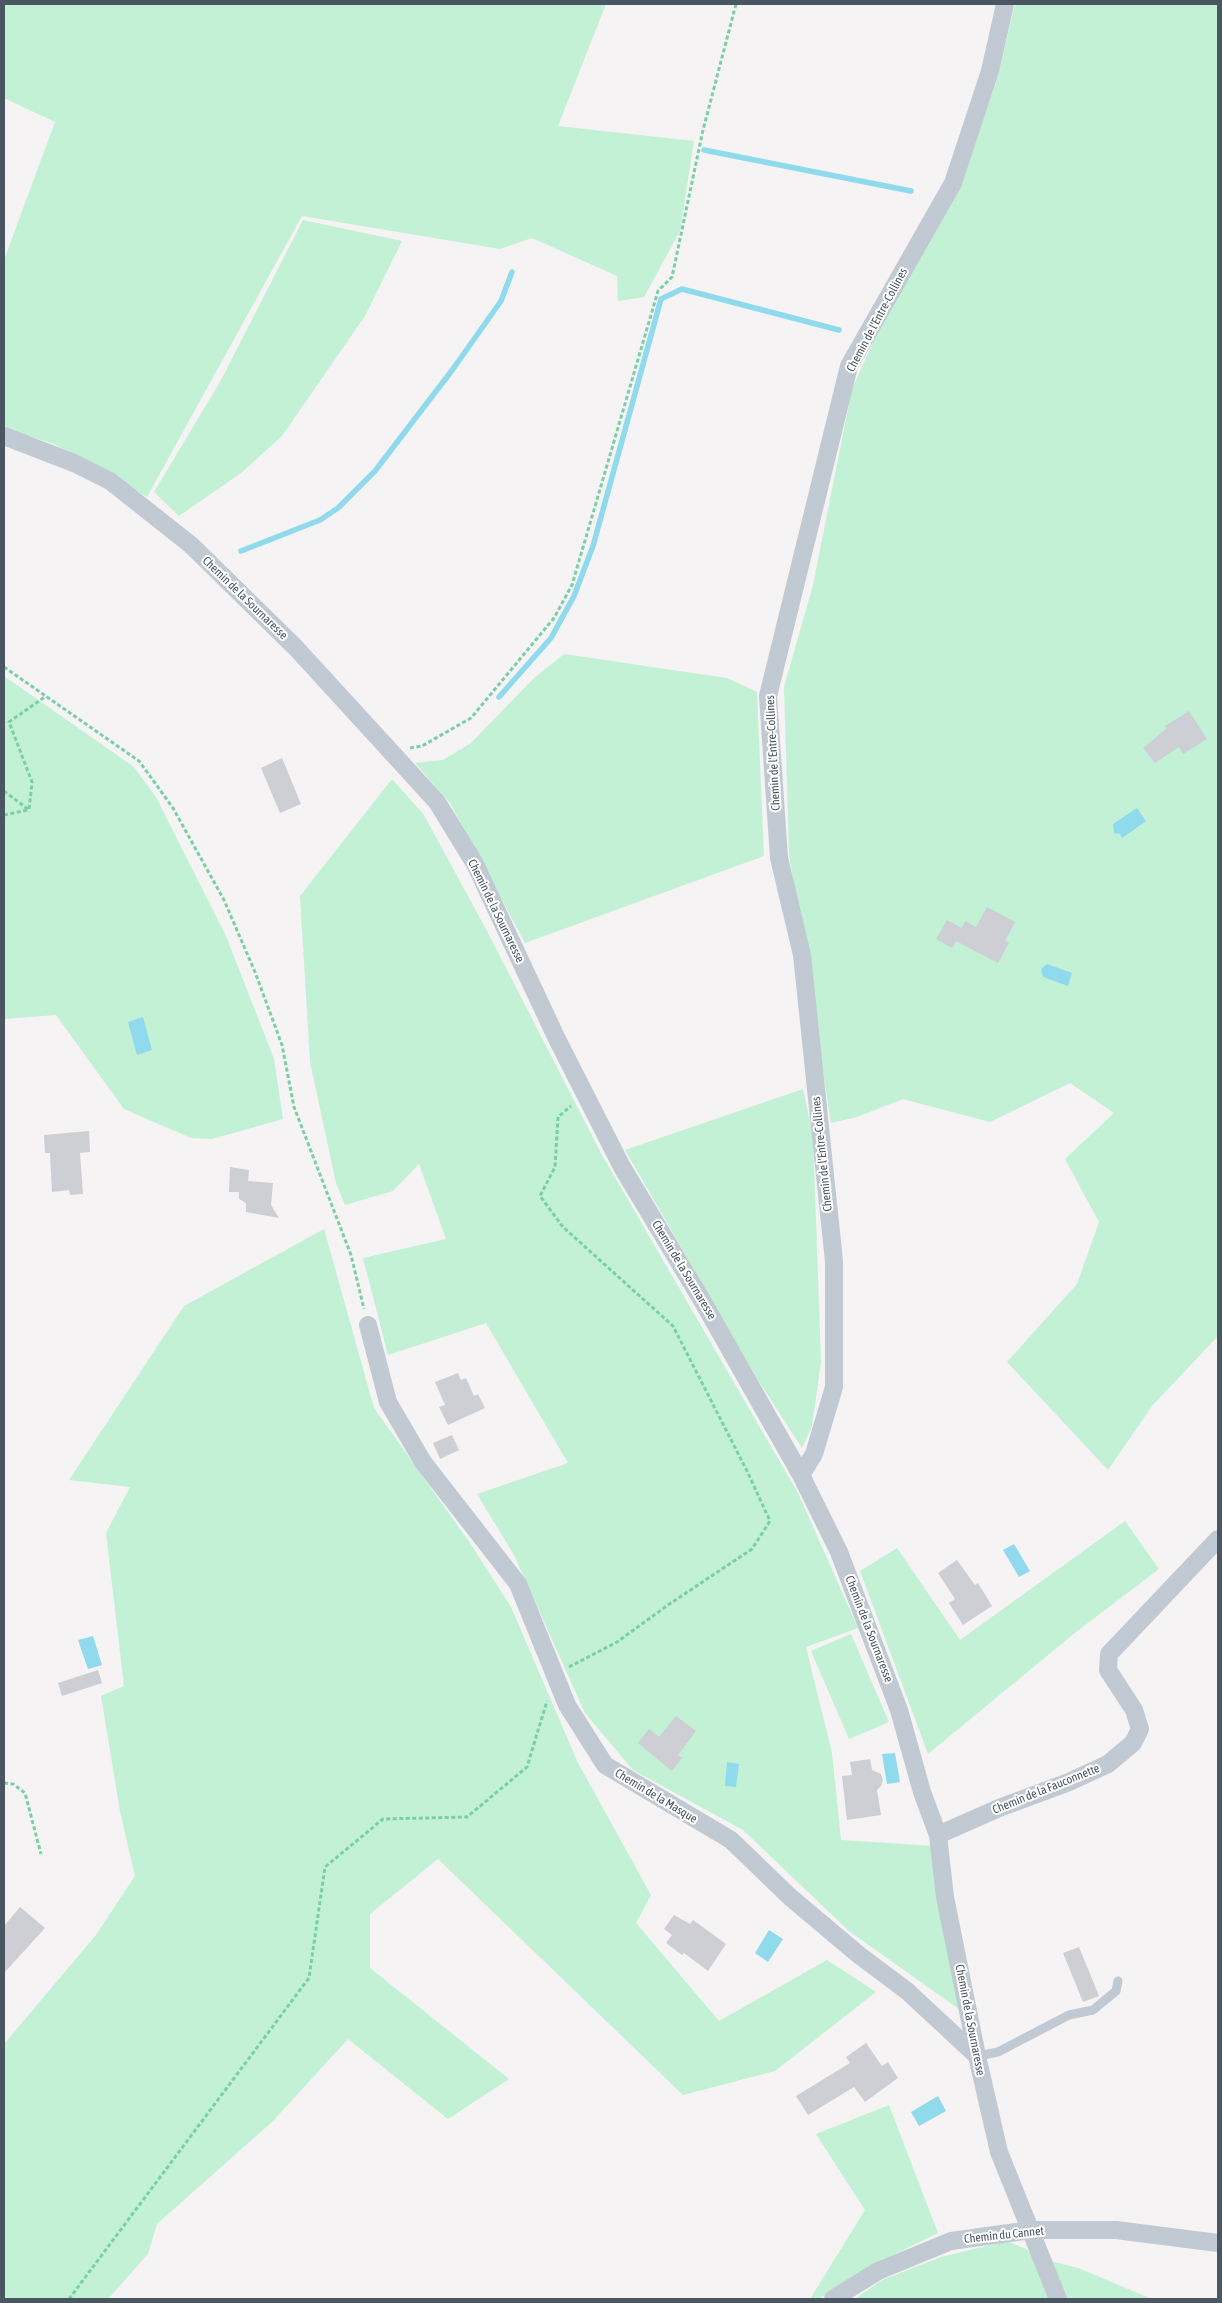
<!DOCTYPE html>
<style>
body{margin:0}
#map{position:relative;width:1222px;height:2303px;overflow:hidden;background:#f5f3f3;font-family:"Asap Condensed",sans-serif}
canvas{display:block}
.frame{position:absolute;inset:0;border:5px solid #4a5661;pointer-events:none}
</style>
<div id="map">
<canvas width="1222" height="2303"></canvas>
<div class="frame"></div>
</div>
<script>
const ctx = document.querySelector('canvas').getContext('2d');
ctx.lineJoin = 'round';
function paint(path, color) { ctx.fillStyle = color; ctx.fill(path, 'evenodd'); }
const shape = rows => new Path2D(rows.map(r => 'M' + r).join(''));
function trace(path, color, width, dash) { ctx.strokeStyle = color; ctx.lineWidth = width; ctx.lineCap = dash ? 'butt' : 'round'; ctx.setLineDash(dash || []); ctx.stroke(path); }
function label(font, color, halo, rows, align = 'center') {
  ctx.font = font + ' "Asap Condensed",sans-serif'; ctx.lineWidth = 4; ctx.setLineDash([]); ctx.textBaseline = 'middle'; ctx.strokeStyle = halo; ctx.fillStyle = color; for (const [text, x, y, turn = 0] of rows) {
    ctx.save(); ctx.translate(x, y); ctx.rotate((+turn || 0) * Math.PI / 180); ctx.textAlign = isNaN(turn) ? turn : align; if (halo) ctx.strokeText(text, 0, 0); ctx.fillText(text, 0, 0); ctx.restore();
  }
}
paint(shape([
 [4,4,606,4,558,126,694,141,680,231,644,297,618,301,617,276,532,238,500,249,302,216,147,497,54,444,4,428,4,260,55,122,4,98],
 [1015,4,1218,4,1218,1336,1152,1406,1108,1470,1007,1362,1077,1284,1099,1222,1065,1159,1114,1113,1070,1083,990,1122,903,1099,857,1117,831,1123,789,854,784,687,813,585,852,389,894,296,959,189,998,76],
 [303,220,402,241,365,316,282,436,241,473,179,516,154,492,220,382],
 [564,654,727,678,757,692,764,856,525,943,450,803,415,763,443,760,471,743,534,678],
 [4,676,134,767,156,797,226,936,274,1059,283,1119,212,1139,191,1138,124,1109,56,1015,4,1019],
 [392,779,424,815,487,931,602,1155,798,1493,858,1628,806,1647,832,1753,841,1840,935,1846,963,2012,849,1931,743,1830,633,1770,585,1713,514,1555,477,1494,568,1463,486,1323,388,1355,363,1258,446,1239,419,1164,393,1191,345,1205,336,1183,310,1062,300,896],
 [803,1089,813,1136,821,1362,812,1426,802,1448,756,1377,625,1150],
 [324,1229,374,1408,470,1543,511,1607,578,1763,651,1895,636,1923,719,2021,827,1960,876,1992,775,2071,683,2095,438,1859,370,1914,370,1968,509,2079,448,2119,348,2039,273,2121,157,2224,148,2254,108,2299,4,2299,4,2044,96,1935,135,1876,120,1811,101,1696,124,1686,106,1533,130,1487,69,1480,184,1306],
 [1125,1521,1159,1569,1076,1632,928,1754,860,1571,897,1548,960,1640],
 [851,1634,889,1722,849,1739,811,1651],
 [889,2105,938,2233,891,2256,834,2291,818,2299,810,2299,865,2210,816,2134],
 [1007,2241,1026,2249,1038,2258,1050,2299,855,2299,882,2280,941,2257],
 [1051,2261,1078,2268,1152,2299,1065,2299]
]), '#c3f1d5');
paint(shape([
 [1137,808,1146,821,1122,838,1120,834,1114,833,1113,824],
 [1047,964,1072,973,1068,986,1043,977,1041,969],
 [143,1017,152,1050,137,1055,128,1022],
 [1014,1544,1030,1571,1019,1577,1003,1550],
 [93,1636,102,1665,88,1669,78,1640],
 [895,1753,900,1782,887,1784,882,1754],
 [727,1762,739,1764,736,1787,725,1786],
 [769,1930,783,1939,768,1962,755,1953],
 [938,2096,946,2111,919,2126,911,2112]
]), '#90daee');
trace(shape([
 [704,150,911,191],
 [241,551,320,520,338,508,375,471,453,369,501,301,512,272],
 [499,697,551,638,574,596,593,546,661,299,682,289,839,330]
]), '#90daee', 5.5);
paint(shape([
 [1189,711,1207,739,1183,754,1179,747,1155,763,1143,748,1166,729,1165,726],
 [282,758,301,804,280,813,261,768],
 [987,907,1015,922,1005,941,1009,943,998,963,956,941,952,948,936,939,947,920,962,928,965,921,976,927],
 [89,1131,90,1152,80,1153,83,1194,70,1195,69,1190,52,1192,50,1153,45,1153,44,1135],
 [230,1167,249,1170,248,1181,273,1183,271,1205,279,1218,246,1212,246,1203,239,1199,239,1192,229,1192],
 [458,1373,461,1380,466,1378,474,1396,478,1394,485,1408,448,1425,439,1407,445,1405,435,1382],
 [452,1435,459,1450,440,1459,433,1443],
 [957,1560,975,1585,978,1583,992,1606,963,1625,949,1603,955,1599,938,1573],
 [98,1670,102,1683,62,1696,58,1683],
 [676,1716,696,1731,678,1755,682,1758,672,1771,638,1743,649,1729,659,1737],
 [870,1759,872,1770,881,1774,883,1780,881,1786,877,1790,881,1815,847,1820,842,1776,852,1775,850,1762],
 [20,1907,45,1928,4,1973,4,1926],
 [674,1915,690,1924,693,1920,726,1944,708,1971,684,1953,682,1955,666,1943,672,1935,664,1929],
 [1079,1947,1099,1996,1083,2002,1063,1953],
 [866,2043,882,2066,888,2062,898,2078,865,2102,854,2087,808,2115,796,2096,850,2063,846,2057]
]), '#cdcfd5');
trace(shape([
 [4,667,139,761,173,808,224,900,255,972,282,1045,294,1107,351,1255,364,1309],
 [410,748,422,746,471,718,554,618,572,585,658,291,672,277,703,130,736,4],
 [4,791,29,810,32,782,9,722,46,696],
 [4,815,28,810],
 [569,1667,617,1642,668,1605,752,1549,770,1521,748,1473,673,1326,563,1227,540,1196,555,1167,558,1117,571,1106],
 [4,1783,13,1784,25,1793,41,1854],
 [69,2299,309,1978,325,1867,383,1819,467,1817,527,1767,547,1701]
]), '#7ad0a6', 3, [4, 2.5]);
trace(shape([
 [977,2056,998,2052,1069,2015,1093,2010,1116,1991,1118,1981]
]), '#c1cad2', 9);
trace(shape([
 [4,436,74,463,110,481,191,545,296,648,437,802,475,864,557,1039,622,1167,703,1302,801,1475,839,1552,899,1710,922,1792,938,1835,945,1897,977,2056,999,2152,1058,2299],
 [368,1325,388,1402,423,1462,518,1584,567,1705,605,1765,731,1840,790,1897,859,1955,907,1991,977,2056],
 [801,1475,814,1454,834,1387,834,1261,802,955,779,858,768,696,849,366,953,183,990,71,1005,4],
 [938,1835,999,1808,1069,1782,1108,1764,1133,1743,1140,1729,1134,1710,1108,1670,1109,1654,1218,1539],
 [833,2299,878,2271,951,2241,1031,2230,1116,2230,1218,2243]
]), '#c1cad2', 18);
label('12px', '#4a5661', '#fff', [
 ["Chemin de l'Entre-Collines",877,320,-62],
 ["Chemin de la Sournaresse",245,598,44],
 ["Chemin de l'Entre-Collines",773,753,-93],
 ["Chemin de la Sournaresse",496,911,64],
 ["Chemin de l'Entre-Collines",822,1154,-96],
 ["Chemin de la Sournaresse",684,1270,59],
 ["Chemin de la Sournaresse",869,1629,69],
 ["Chemin de la Fauconnette",1046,1789,-22],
 ["Chemin de la Masque",656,1796,31],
 ["Chemin de la Sournaresse",970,2020,79],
 ["Chemin du Cannet",1004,2235,-6]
]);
</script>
